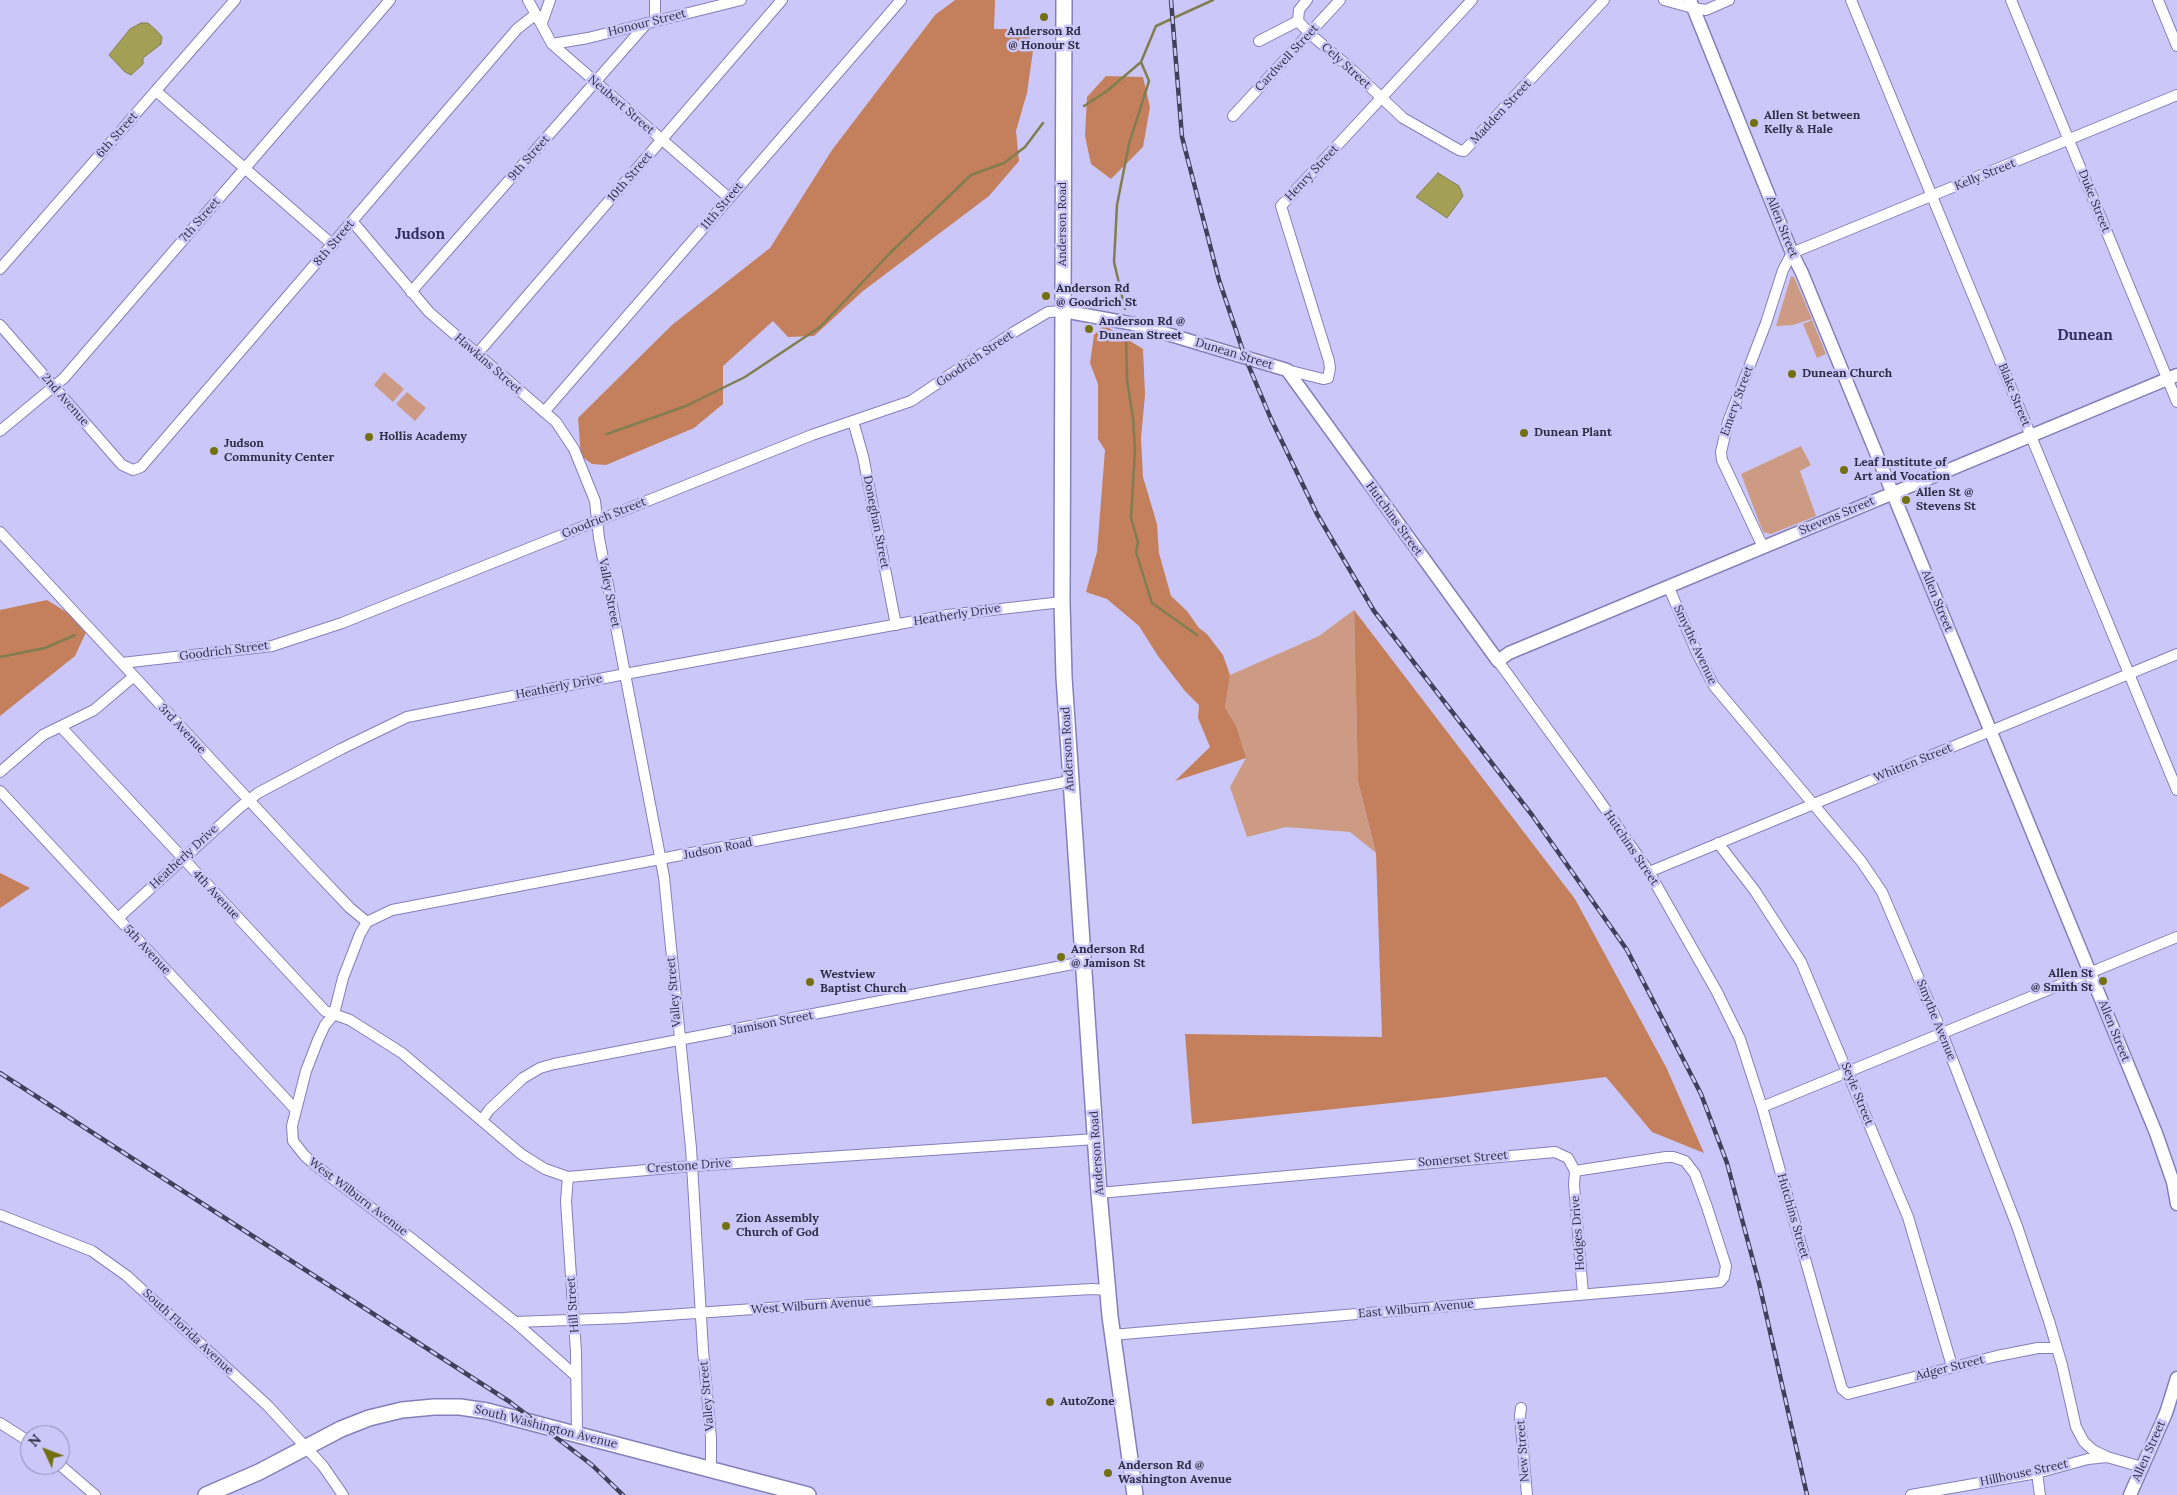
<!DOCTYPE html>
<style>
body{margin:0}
#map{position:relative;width:2177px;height:1495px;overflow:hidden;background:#cbc8f9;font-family:Lora,serif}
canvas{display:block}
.north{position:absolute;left:20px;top:1425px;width:50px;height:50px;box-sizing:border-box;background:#cbc8f9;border:1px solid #8d8ab1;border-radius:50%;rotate:313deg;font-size:14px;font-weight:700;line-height:20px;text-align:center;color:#302e46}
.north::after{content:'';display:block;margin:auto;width:18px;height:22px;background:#737011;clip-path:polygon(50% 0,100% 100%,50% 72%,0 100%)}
</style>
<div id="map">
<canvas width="2177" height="1495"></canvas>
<div class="north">N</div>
</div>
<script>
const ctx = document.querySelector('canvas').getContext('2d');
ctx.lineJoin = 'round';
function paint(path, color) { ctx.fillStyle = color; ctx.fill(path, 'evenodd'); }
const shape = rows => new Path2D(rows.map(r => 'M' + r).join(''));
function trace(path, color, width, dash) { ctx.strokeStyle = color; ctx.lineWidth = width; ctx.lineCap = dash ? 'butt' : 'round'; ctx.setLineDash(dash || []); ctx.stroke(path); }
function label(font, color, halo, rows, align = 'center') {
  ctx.font = font + ' Lora,serif'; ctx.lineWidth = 5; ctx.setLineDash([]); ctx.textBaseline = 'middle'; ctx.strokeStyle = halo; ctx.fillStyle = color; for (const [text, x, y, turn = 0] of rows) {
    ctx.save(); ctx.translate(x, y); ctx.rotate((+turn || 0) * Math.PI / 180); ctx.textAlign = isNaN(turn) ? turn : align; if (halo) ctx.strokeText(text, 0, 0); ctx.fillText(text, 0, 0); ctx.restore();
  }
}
paint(shape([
 [1791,276,1794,277,1812,319,1793,325,1776,326],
 [1812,320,1826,354,1817,358,1803,324],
 [384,372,404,389,393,402,374,385],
 [407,392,426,408,415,421,396,404],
 [1801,446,1811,465,1800,471,1816,516,1771,534,1763,532,1741,474],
 [1354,610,1358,781,1376,853,1350,832,1286,827,1247,837,1230,787,1246,758,1225,708,1230,675,1319,636]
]), '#cd9b83');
paint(shape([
 [955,0,995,0,994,29,1028,29,1033,51,1027,93,1016,131,1019,161,989,196,863,291,814,336,788,337,773,321,723,366,723,404,694,428,606,465,592,464,581,456,578,418,672,325,770,248,832,150,935,15],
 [1106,76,1143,77,1150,107,1143,147,1111,179,1091,164,1085,136,1087,97],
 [1104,325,1143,349,1145,395,1141,438,1143,477,1157,524,1159,553,1171,596,1187,611,1199,628,1207,634,1223,655,1230,675,1225,708,1236,726,1246,758,1175,781,1210,747,1198,718,1199,705,1185,691,1158,656,1139,626,1107,599,1086,592,1097,552,1105,450,1098,439,1098,384,1090,363,1094,335],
 [47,600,89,626,75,656,0,716,0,610],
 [1354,610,1575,899,1666,1067,1704,1153,1652,1132,1606,1077,1439,1098,1192,1124,1185,1034,1382,1037,1376,853,1358,781],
 [0,873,30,888,0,908]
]), '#c47f5d');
const water = shape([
 [141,23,148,23,157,31,162,37,161,44,143,58,143,64,131,75,125,72,109,55,130,29,141,23],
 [1438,173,1459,186,1463,196,1447,218,1416,197,1438,173]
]);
paint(water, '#a3a055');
trace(water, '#807e50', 1);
trace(shape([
 [1084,106,1107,91,1141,62,1156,26,1213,0],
 [1125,309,1114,262,1117,205,1129,144,1149,81,1141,62],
 [1126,334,1127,380,1133,418,1135,450,1131,518,1138,542,1136,552,1152,603,1197,635],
 [607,434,686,406,745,377,820,327,891,252,971,175,1004,163,1025,147,1043,123],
 [0,657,45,648,75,635]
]), '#807e50', 2.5);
const minor = shape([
 [528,0,552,44,729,198],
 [655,0,655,21],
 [1307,0,1299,10,1298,21,1310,34,1348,66,1403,118,1459,150,1464,151,1604,0],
 [1664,0,1693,8,1706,10,1729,0],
 [1851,0,2177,790],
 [2011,0,2177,402],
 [2158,0,2177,46],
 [542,23,550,0],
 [1259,41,1298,21],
 [552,44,588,38,741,0],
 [156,91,333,245],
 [1233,116,1340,0],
 [352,221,429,312,556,422,574,449,595,501,599,538,664,877,691,1148,703,1350,711,1438,711,1469],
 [0,269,235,0],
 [411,292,647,23],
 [0,325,122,465,133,470,141,467,517,29,536,14],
 [477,354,782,0],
 [1287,370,1323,379,1328,378,1330,368,1329,361,1281,206,1472,0],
 [544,412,901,0],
 [853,421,863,456,896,625],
 [0,431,64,378,390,0],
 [0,532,312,868,350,908,367,922],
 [1763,547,1722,460,1721,452,1728,422,1766,323,1783,270,1792,253,2177,95],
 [1669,588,1697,653,1714,686,1861,861,1882,892,1942,1033,2017,1226,2049,1321,2062,1365,2076,1427,2084,1442,2093,1450,2107,1457,2142,1467],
 [1498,661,1597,797,1649,872,1717,992,1740,1039,1762,1107,1842,1389,1848,1394,1852,1393,1997,1356,2038,1348,2056,1348],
 [122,663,272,646,342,623,812,435,911,401,1014,332,1048,312,1063,311],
 [61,727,325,1011,350,1020,402,1053,521,1154,545,1169,568,1177,692,1166,1096,1139],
 [0,772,43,735,94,710,133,677],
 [0,791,295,1109],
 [1718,843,1755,891,1801,962,1908,1217,1952,1366],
 [1649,872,2177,654],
 [118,918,239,808,258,793,341,749,407,717,625,674,948,615,1062,602],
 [367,922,392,910,1070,781],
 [367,922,360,934,343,978,334,1014,325,1025,318,1040,306,1071,292,1126,293,1141,305,1156,315,1165,412,1239,515,1322,576,1376],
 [1762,1107,2177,937],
 [482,1120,489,1110,523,1078,540,1068,554,1064,1083,962],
 [1575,1171,1574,1185,1583,1294],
 [568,1177,566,1201,576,1352,577,1434],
 [1099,1193,1555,1152,1568,1158,1575,1171],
 [0,1215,92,1251,127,1276,268,1406,323,1466,343,1495],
 [515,1322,624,1318,826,1304,1092,1289,1108,1290],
 [1112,1335,1660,1288,1720,1282,1724,1277,1726,1266,1707,1207,1695,1174,1685,1161,1673,1157,1666,1157,1575,1171],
 [1521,1408,1520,1416,1527,1495],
 [0,1423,30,1442],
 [60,1465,95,1495],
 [2037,1473,2040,1495],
 [1911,1495,2037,1473,2088,1459,2107,1457]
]);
const tertiary = shape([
 [1690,0,1792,253,1802,273,2156,1133,2173,1182,2177,1204],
 [1063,311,1134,324,1287,370,1498,661,1509,653,2177,375],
 [2130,1495,2166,1413,2177,1378]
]);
const secondary = shape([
 [1064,0,1062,602,1064,677,1099,1193,1110,1316,1135,1495],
 [206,1495,259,1472,341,1429,369,1418,402,1410,434,1407,460,1407,487,1411,808,1495]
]);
trace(minor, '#837fb8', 12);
trace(tertiary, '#837fb8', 15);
trace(secondary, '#837fb8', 18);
trace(minor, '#fff', 10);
trace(tertiary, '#fff', 12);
trace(secondary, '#fff', 15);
const rail = shape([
 [1171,0,1182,137,1219,280,1245,357,1271,419,1317,514,1374,611,1532,815,1627,950,1701,1094,1727,1163,1759,1283,1807,1495],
 [0,1073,510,1402,592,1465,623,1495]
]);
trace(rail, '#413f5a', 4.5);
trace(rail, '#cbc8f9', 2.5, [8]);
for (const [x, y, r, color] of [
 [1044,17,5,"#737011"],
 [1754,123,5,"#737011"],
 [1046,296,5,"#737011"],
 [1089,329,5,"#737011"],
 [1792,374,5,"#737011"],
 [1524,433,5,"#737011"],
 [369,437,5,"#737011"],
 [214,451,5,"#737011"],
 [1844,470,5,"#737011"],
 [1906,500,5,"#737011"],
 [1061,957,5,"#737011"],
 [2103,981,5,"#737011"],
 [810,982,5,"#737011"],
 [726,1226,5,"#737011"],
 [1050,1402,5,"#737011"],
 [1108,1473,5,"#737011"]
]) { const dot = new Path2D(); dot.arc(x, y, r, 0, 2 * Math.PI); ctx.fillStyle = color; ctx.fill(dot); trace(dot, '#cbc8f9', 2); }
label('12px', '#302e46', '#cbc8f9', [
 ["Honour Street",647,23,-14],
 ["Cardwell Street",1287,58,-47],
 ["Cely Street",1346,66,42],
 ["Neubert Street",621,105,41],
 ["Madden Street",1501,112,-47],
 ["6th Street",117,135,-49],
 ["9th Street",529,158,-49],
 ["Henry Street",1312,173,-47],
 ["Kelly Street",1985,175,-22],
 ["10th Street",630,177,-49],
 ["Duke Street",2094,201,68],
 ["11th Street",722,206,-50],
 ["7th Street",200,220,-49],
 ["Anderson Road",1063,224,-90],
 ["Allen Street",1782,227,68],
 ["8th Street",334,243,-50],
 ["Dunean Street",1234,354,17],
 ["Goodrich Street",975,359,-34],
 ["Hawkins Street",488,364,41],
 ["Blake Street",2014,395,68],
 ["2nd Avenue",65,400,49],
 ["Emery Street",1737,401,-70],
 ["Stevens Street",1837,516,-23],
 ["Goodrich Street",604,518,-22],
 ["Hutchins Street",1394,519,54],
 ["Doneghan Street",876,522,79],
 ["Valley Street",609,593,79],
 ["Allen Street",1937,601,68],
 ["Heatherly Drive",957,615,-9],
 ["Smythe Avenue",1695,645,65],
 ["Goodrich Street",224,651,-7],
 ["Heatherly Drive",559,687,-11],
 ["3rd Avenue",182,729,47],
 ["Anderson Road",1068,749,-93],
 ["Whitten Street",1913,763,-22],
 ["Hutchins Street",1631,848,56],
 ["Judson Road",718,849,-11],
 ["Heatherly Drive",184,857,-43],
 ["4th Avenue",216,895,47],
 ["5th Avenue",147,950,47],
 ["Valley Street",674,992,-95],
 ["Smythe Avenue",1936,1020,68],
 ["Jamison Street",773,1023,-11],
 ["Allen Street",2114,1031,68],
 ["Seyle Street",1857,1094,68],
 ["Anderson Road",1097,1153,-94],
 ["Somerset Street",1463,1159,-5],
 ["Crestone Drive",689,1166,-4],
 ["West Wilburn Avenue",358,1197,37],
 ["Hutchins Street",1793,1216,74],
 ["Hodges Drive",1578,1233,-94],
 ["Hill Street",573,1305,-94],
 ["West Wilburn Avenue",811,1306,-4],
 ["East Wilburn Avenue",1416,1309,-5],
 ["South Florida Avenue",188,1332,43],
 ["Adger Street",1950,1368,-14],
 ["Valley Street",707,1396,-95],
 ["South Washington Avenue",546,1427,14],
 ["New Street",1523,1451,-94],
 ["Allen Street",2149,1451,-66],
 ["Hillhouse Street",2024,1473,-12]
]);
label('bold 12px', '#302e46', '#cbc8f9', [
 ["Anderson Rd",1044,32,"center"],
 ["@ Honour St",1044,46,"center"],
 ["Allen St between",1764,116],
 ["Kelly & Hale",1764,130],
 ["Anderson Rd",1056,289],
 ["@ Goodrich St",1056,303],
 ["Anderson Rd @",1099,322],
 ["Dunean Street",1099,336],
 ["Dunean Church",1802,374],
 ["Dunean Plant",1534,433],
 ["Hollis Academy",379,437],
 ["Judson",224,444],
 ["Community Center",224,458],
 ["Leaf Institute of",1854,463],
 ["Art and Vocation",1854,477],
 ["Allen St @",1916,493],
 ["Stevens St",1916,507],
 ["Anderson Rd",1071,950],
 ["@ Jamison St",1071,964],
 ["Allen St",2093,974,"right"],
 ["@ Smith St",2093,988,"right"],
 ["Westview",820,975],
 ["Baptist Church",820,989],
 ["Zion Assembly",736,1219],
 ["Church of God",736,1233],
 ["AutoZone",1060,1402],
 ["Anderson Rd @",1118,1466],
 ["Washington Avenue",1118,1480]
], 'left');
label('bold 15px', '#362f61', '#cbc8f9', [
 ["Judson",420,235],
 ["Dunean",2085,336]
]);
</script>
